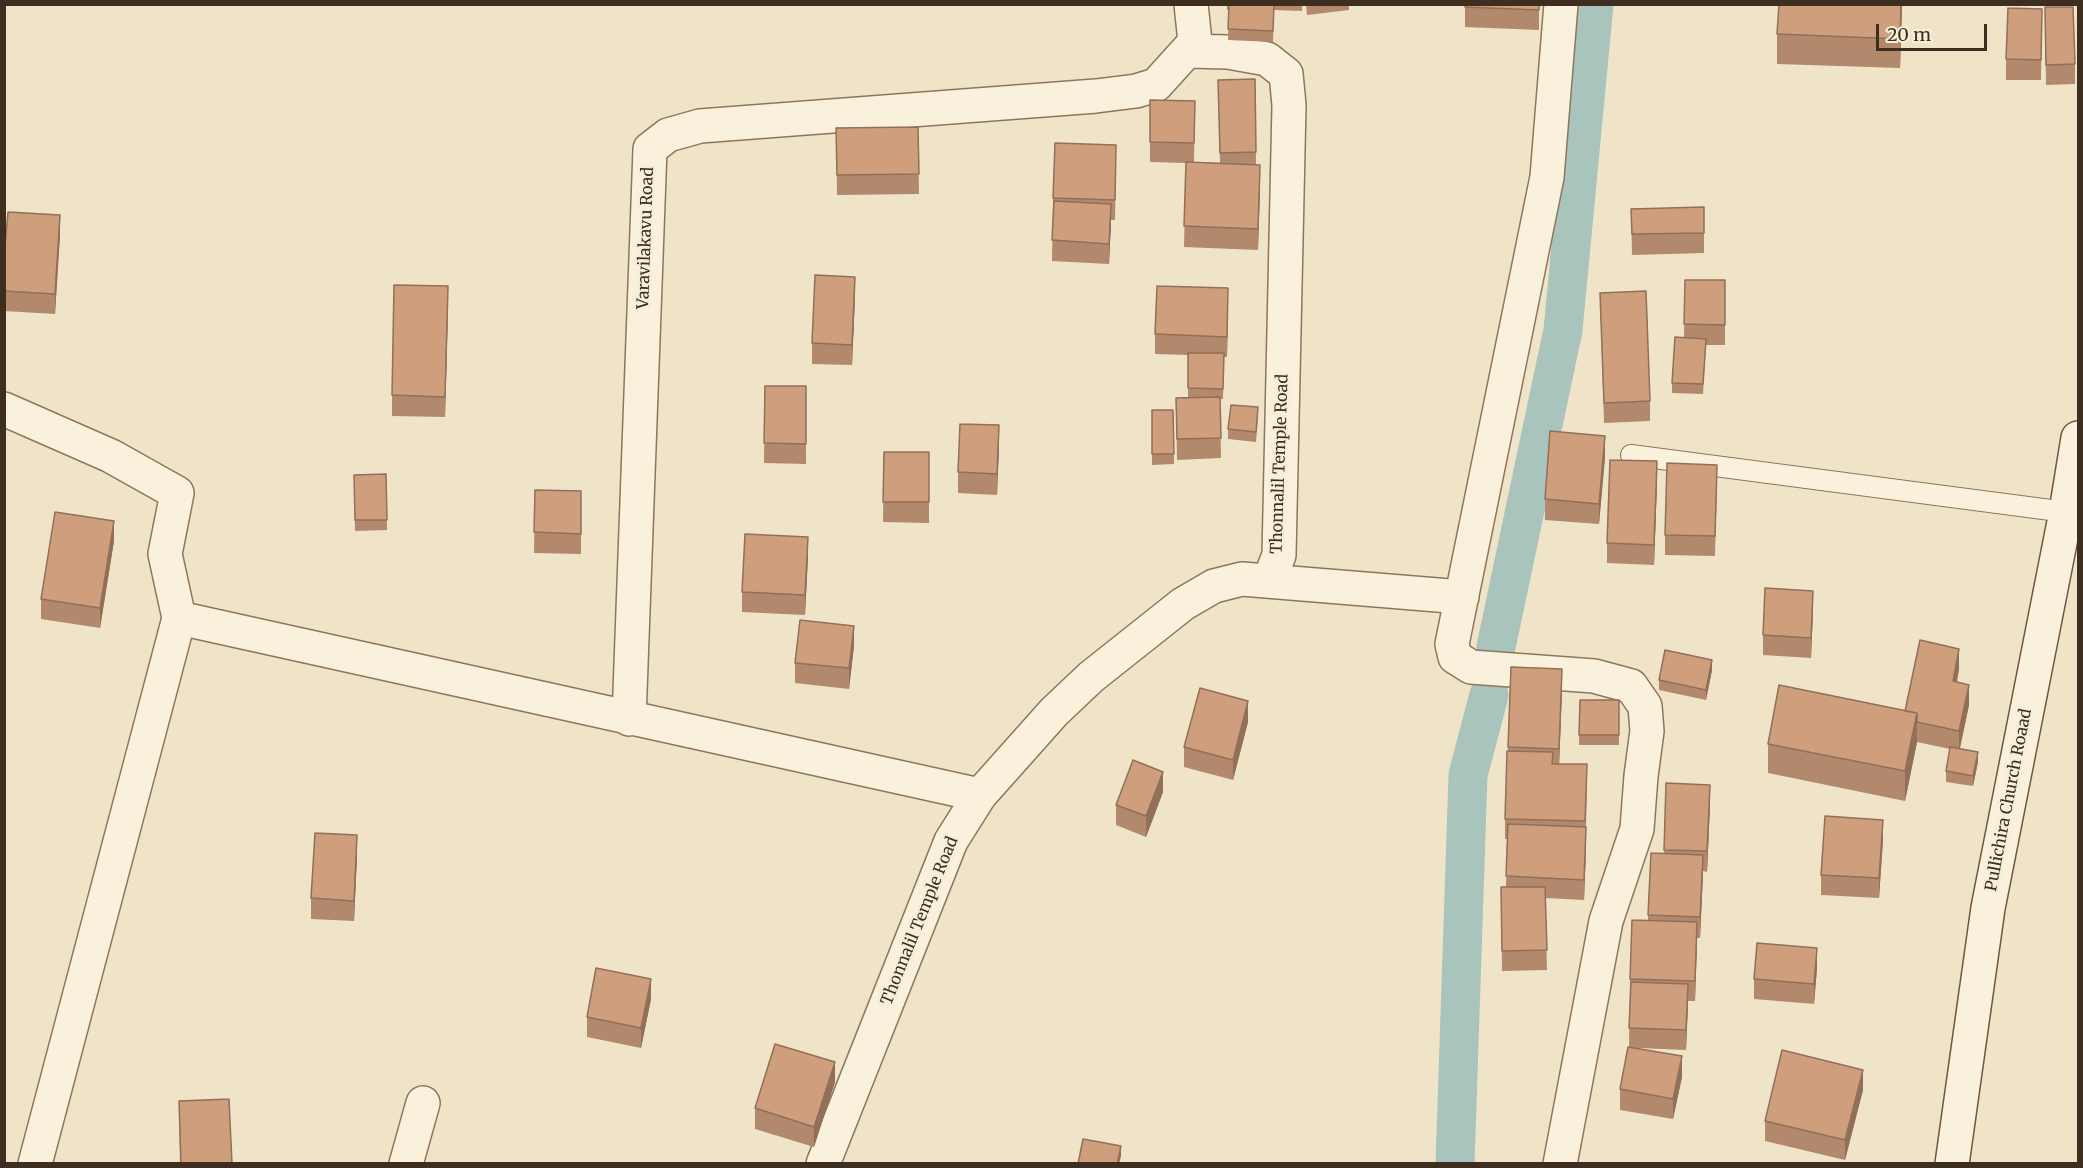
<!DOCTYPE html>
<style>
body{margin:0}
#map{position:relative;width:2083px;height:1168px;overflow:hidden;background:#f0e4c8;font-family:Merriweather,serif}
canvas{display:block}
.frame{position:absolute;inset:0;border:6px solid #3d2e20;pointer-events:none}
.scale{position:absolute;left:1876px;top:24px;width:111px;height:27px;box-sizing:border-box;border:3px solid #3d2e20;border-top:0;padding-left:8px;font-size:18px;line-height:21px;white-space:nowrap;color:#3d2e20;-webkit-text-stroke:4px #f7eed8;paint-order:stroke}
</style>
<div id="map">
<canvas width="2083" height="1168"></canvas>
<div class="frame"></div>
<div class="scale">20 m</div>
</div>
<script>
const ctx = document.querySelector('canvas').getContext('2d');
ctx.lineJoin = 'round';
const shape = rows => new Path2D(rows.map(r => 'M' + r).join(''));
function trace(path, color, width, dash) { ctx.strokeStyle = color; ctx.lineWidth = width; ctx.lineCap = dash ? 'butt' : 'round'; ctx.setLineDash(dash || []); ctx.stroke(path); }
function paint(path, color) { ctx.fillStyle = color; ctx.fill(path, 'evenodd'); }
function label(font, color, halo, rows, align = 'center') {
  ctx.font = font + ' Merriweather,serif'; ctx.lineWidth = 6; ctx.setLineDash([]); ctx.textBaseline = 'middle'; ctx.strokeStyle = halo; ctx.fillStyle = color; for (const [text, x, y, turn = 0] of rows) {
    ctx.save(); ctx.translate(x, y); ctx.rotate((+turn || 0) * Math.PI / 180); ctx.textAlign = isNaN(turn) ? turn : align; if (halo) ctx.strokeText(text, 0, 0); ctx.fillText(text, 0, 0); ctx.restore();
  }
}
trace(shape([
 [1496,647,1563,330,1594,4],
 [1455,1164,1468,775,1489,695]
]), '#a9c4bc', 39);
const service = shape([
 [1631,455,2066,512]
]);
const minor = shape([
 [1187,51,1228,52,1267,59,1286,74,1289,105,1279,555,1269,581],
 [4,409,111,456,177,493,165,554,179,618,980,795],
 [629,719,650,149,668,135,700,126,1096,96,1136,91,1156,85,1195,42,1191,4],
 [35,1164,179,618],
 [406,1164,423,1103],
 [823,1164,951,841,980,795,1054,712,1091,677,1183,604,1214,586,1242,579,1462,597],
 [1560,1164,1606,921,1637,829,1641,776,1647,731,1645,706,1631,686,1594,676,1471,667,1455,657,1452,644,1547,177,1561,4]
]);
const secondary = shape([
 [1952,1164,1988,908,2066,512,2078,438]
]);
trace(service, '#8d765c', 22);
trace(minor, '#8d765c', 36);
trace(secondary, '#6f573f', 36);
trace(service, '#faf1dc', 20);
trace(minor, '#faf1dc', 33);
trace(secondary, '#faf1dc', 33);
paint(shape([
 [1227,4,1302,4,1302,11,1274,10,1273,42,1228,40,1229,10,1227,10],
 [1306,4,1349,4,1349,10,1307,15],
 [1465,4,1539,4,1539,30,1465,27],
 [1902,4,1900,68,1777,64,1777,34],
 [2042,9,2041,80,2006,80,2006,59],
 [2045,27,2075,64,2075,84,2046,85],
 [1255,79,1256,164,1260,185,1258,250,1184,247,1186,163,1150,162,1150,100,1195,101,1194,162,1220,163,1218,80],
 [918,127,919,194,837,195,836,128],
 [1116,165,1115,220,1111,220,1109,264,1052,261,1053,198],
 [1704,207,1704,253,1632,255,1631,209],
 [60,235,55,314,4,311,4,259],
 [1685,280,1725,280,1725,345,1706,345,1703,394,1672,393,1672,383,1684,338],
 [1600,293,1650,401,1650,421,1604,423],
 [855,297,852,365,812,364,812,343],
 [448,306,445,417,392,416,392,395],
 [1228,308,1227,357,1224,357,1223,399,1220,399,1221,458,1177,460,1176,398,1188,397,1188,355,1155,354,1155,334],
 [765,386,806,386,806,464,764,463],
 [1152,410,1173,410,1174,464,1152,465],
 [1258,417,1256,442,1228,439,1228,429],
 [999,446,997,495,958,493,958,472],
 [884,452,929,452,929,523,883,522],
 [1605,457,1599,524,1545,520,1545,499],
 [386,474,387,530,355,531,354,475],
 [1657,482,1654,565,1607,563,1607,543],
 [1717,485,1715,556,1665,555,1665,535],
 [535,490,581,491,581,554,534,553],
 [114,541,100,628,41,619,41,599],
 [808,557,805,615,742,612,742,592],
 [1813,611,1811,658,1763,655,1763,635],
 [854,646,849,689,795,683,795,663],
 [1511,667,1562,689,1559,764,1587,785,1586,827,1586,848,1584,900,1545,898,1547,970,1502,971,1501,887,1506,887,1507,839,1505,839,1505,819],
 [1959,669,1957,682,1969,705,1960,749,1978,762,1973,786,1946,782,1946,771,1950,749,1917,742,1905,801,1768,773,1768,744,1905,711],
 [1712,670,1706,700,1659,690,1659,680],
 [1580,700,1619,700,1619,745,1579,745],
 [1248,722,1233,780,1184,767,1184,747],
 [1666,783,1710,805,1707,872,1703,871,1700,938,1697,938,1695,1001,1688,1001,1686,1050,1637,1048,1682,1077,1673,1119,1620,1110,1620,1089,1629,1047,1630,979,1648,920,1648,915,1664,853],
 [1163,792,1146,837,1116,825,1116,805],
 [1883,840,1879,898,1821,895,1821,875],
 [357,856,354,921,311,919,311,898],
 [1817,968,1814,1004,1754,999,1754,979],
 [651,999,641,1048,587,1037,587,1017],
 [835,1082,814,1147,755,1129,755,1108],
 [1863,1090,1845,1160,1765,1141,1765,1121],
 [179,1101,232,1164,180,1164]
]), '#b2896c');
paint(shape([
 [1901,4,1902,4,1900,68,1900,39],
 [1260,165,1260,185,1258,250,1258,229],
 [1111,204,1111,224,1109,264,1109,244],
 [60,215,60,235,55,314,55,294],
 [855,277,855,297,852,365,852,345],
 [448,286,448,306,445,417,445,397],
 [1228,288,1228,308,1227,357,1227,337],
 [999,425,999,446,997,495,997,474],
 [1605,436,1605,457,1599,524,1599,504],
 [1657,461,1657,482,1654,565,1654,545],
 [114,521,114,541,100,628,100,608],
 [808,537,808,557,805,615,805,595],
 [1813,591,1813,611,1811,658,1811,638],
 [854,626,854,646,849,689,849,668],
 [1959,649,1959,669,1953,701,1953,681],
 [1712,660,1712,670,1706,700,1706,690],
 [1562,669,1562,689,1559,769,1559,749],
 [1969,685,1969,705,1959,751,1959,731],
 [1248,701,1248,722,1233,780,1233,760],
 [1917,713,1917,742,1905,801,1905,771],
 [1978,752,1978,762,1973,786,1973,776],
 [1163,772,1163,792,1146,837,1146,816],
 [1710,785,1710,805,1707,872,1707,851],
 [1883,820,1883,840,1879,898,1879,878],
 [1586,827,1586,848,1584,900,1584,880],
 [357,835,357,856,354,921,354,901],
 [1703,855,1703,875,1700,938,1700,917],
 [1697,922,1697,942,1695,1001,1695,981],
 [1817,948,1817,968,1814,1004,1814,984],
 [651,979,651,999,641,1048,641,1028],
 [1688,984,1688,1004,1686,1050,1686,1030],
 [1682,1056,1682,1077,1673,1119,1673,1099],
 [835,1062,835,1082,814,1147,814,1127],
 [1863,1070,1863,1090,1845,1160,1845,1140],
 [1121,1146,1121,1156,1119,1164,1117,1164]
]), '#916f58');
const building = shape([
 [1229,4,1274,4,1273,31,1228,29,1229,4],
 [1465,4,1539,4,1539,10,1465,7,1465,4],
 [1779,4,1901,4,1900,39,1777,34,1779,4],
 [2045,7,2073,7,2075,64,2046,65,2045,7],
 [2008,8,2042,9,2041,60,2006,59,2008,8],
 [1255,79,1256,152,1220,153,1218,80,1255,79],
 [1150,100,1195,101,1194,143,1150,142,1150,100],
 [918,127,919,174,837,175,836,128,918,127],
 [1055,143,1116,145,1115,200,1053,198,1055,143],
 [1186,162,1260,165,1258,229,1184,226,1186,162],
 [1054,201,1111,204,1109,244,1052,240,1054,201],
 [1704,207,1704,233,1632,234,1631,209,1704,207],
 [8,212,60,215,55,294,4,291,4,259,8,212],
 [815,275,855,277,852,345,812,343,815,275],
 [1685,280,1725,280,1725,325,1684,324,1685,280],
 [394,285,448,286,445,397,392,395,394,285],
 [1157,286,1228,288,1227,337,1155,334,1157,286],
 [1646,291,1650,401,1604,403,1600,293,1646,291],
 [1675,337,1706,339,1703,384,1672,383,1675,337],
 [1188,353,1224,353,1223,389,1188,388,1188,353],
 [765,386,806,386,806,444,764,443,765,386],
 [1220,397,1221,438,1177,439,1176,398,1220,397],
 [1231,405,1258,407,1256,432,1228,429,1231,405],
 [1152,410,1173,410,1174,454,1152,454,1152,410],
 [960,424,999,425,997,474,958,472,960,424],
 [1550,431,1605,436,1599,504,1545,499,1550,431],
 [884,452,929,452,929,502,883,502,884,452],
 [1610,460,1657,461,1654,545,1607,543,1610,460],
 [1667,463,1717,465,1715,536,1665,535,1667,463],
 [386,474,387,520,355,520,354,475,386,474],
 [535,490,581,491,581,534,534,532,535,490],
 [55,512,114,521,100,608,41,599,55,512],
 [745,534,808,537,805,595,742,592,745,534],
 [1765,588,1813,591,1811,638,1763,635,1765,588],
 [800,620,854,626,849,668,795,663,800,620],
 [1920,640,1959,649,1953,681,1969,685,1959,731,1917,722,1917,713,1905,711,1920,640],
 [1665,650,1712,660,1706,690,1659,680,1665,650],
 [1511,667,1562,669,1559,749,1508,747,1511,667],
 [1779,685,1917,713,1905,771,1768,744,1779,685],
 [1200,688,1248,701,1233,760,1184,747,1200,688],
 [1580,700,1619,700,1619,735,1579,735,1580,700],
 [1950,747,1978,752,1973,776,1946,771,1950,747],
 [1507,751,1553,752,1552,764,1587,764,1585,821,1505,819,1507,751],
 [1133,760,1163,772,1146,816,1116,805,1133,760],
 [1666,783,1710,785,1707,851,1664,850,1666,783],
 [1825,816,1883,820,1879,878,1821,875,1825,816],
 [1508,824,1586,827,1584,880,1506,876,1508,824],
 [315,833,357,835,354,901,311,898,315,833],
 [1651,853,1703,855,1700,917,1648,915,1651,853],
 [1501,887,1545,887,1547,950,1502,951,1501,887],
 [1632,920,1697,922,1695,981,1630,979,1632,920],
 [1757,943,1817,948,1814,984,1754,979,1757,943],
 [596,968,651,979,641,1028,587,1017,596,968],
 [1631,982,1688,984,1686,1030,1629,1028,1631,982],
 [775,1044,835,1062,814,1127,755,1108,775,1044],
 [1628,1047,1682,1056,1673,1099,1620,1089,1628,1047],
 [1782,1050,1863,1070,1845,1140,1765,1121,1782,1050],
 [229,1099,232,1164,181,1164,179,1101,229,1099],
 [1083,1139,1121,1146,1117,1164,1078,1164,1083,1139]
]);
paint(building, '#cf9f7d');
trace(building, '#916f58', 1.5);
label('16px', '#3d2e20', '#f7eed8', [
 ["Varavilakavu Road",646,238,-88],
 ["Thonnalil Temple Road",1280,464,-88],
 ["Pullichira Church Roaad",2009,800,-79],
 ["Thonnalil Temple Road",920,921,-68]
]);
</script>
